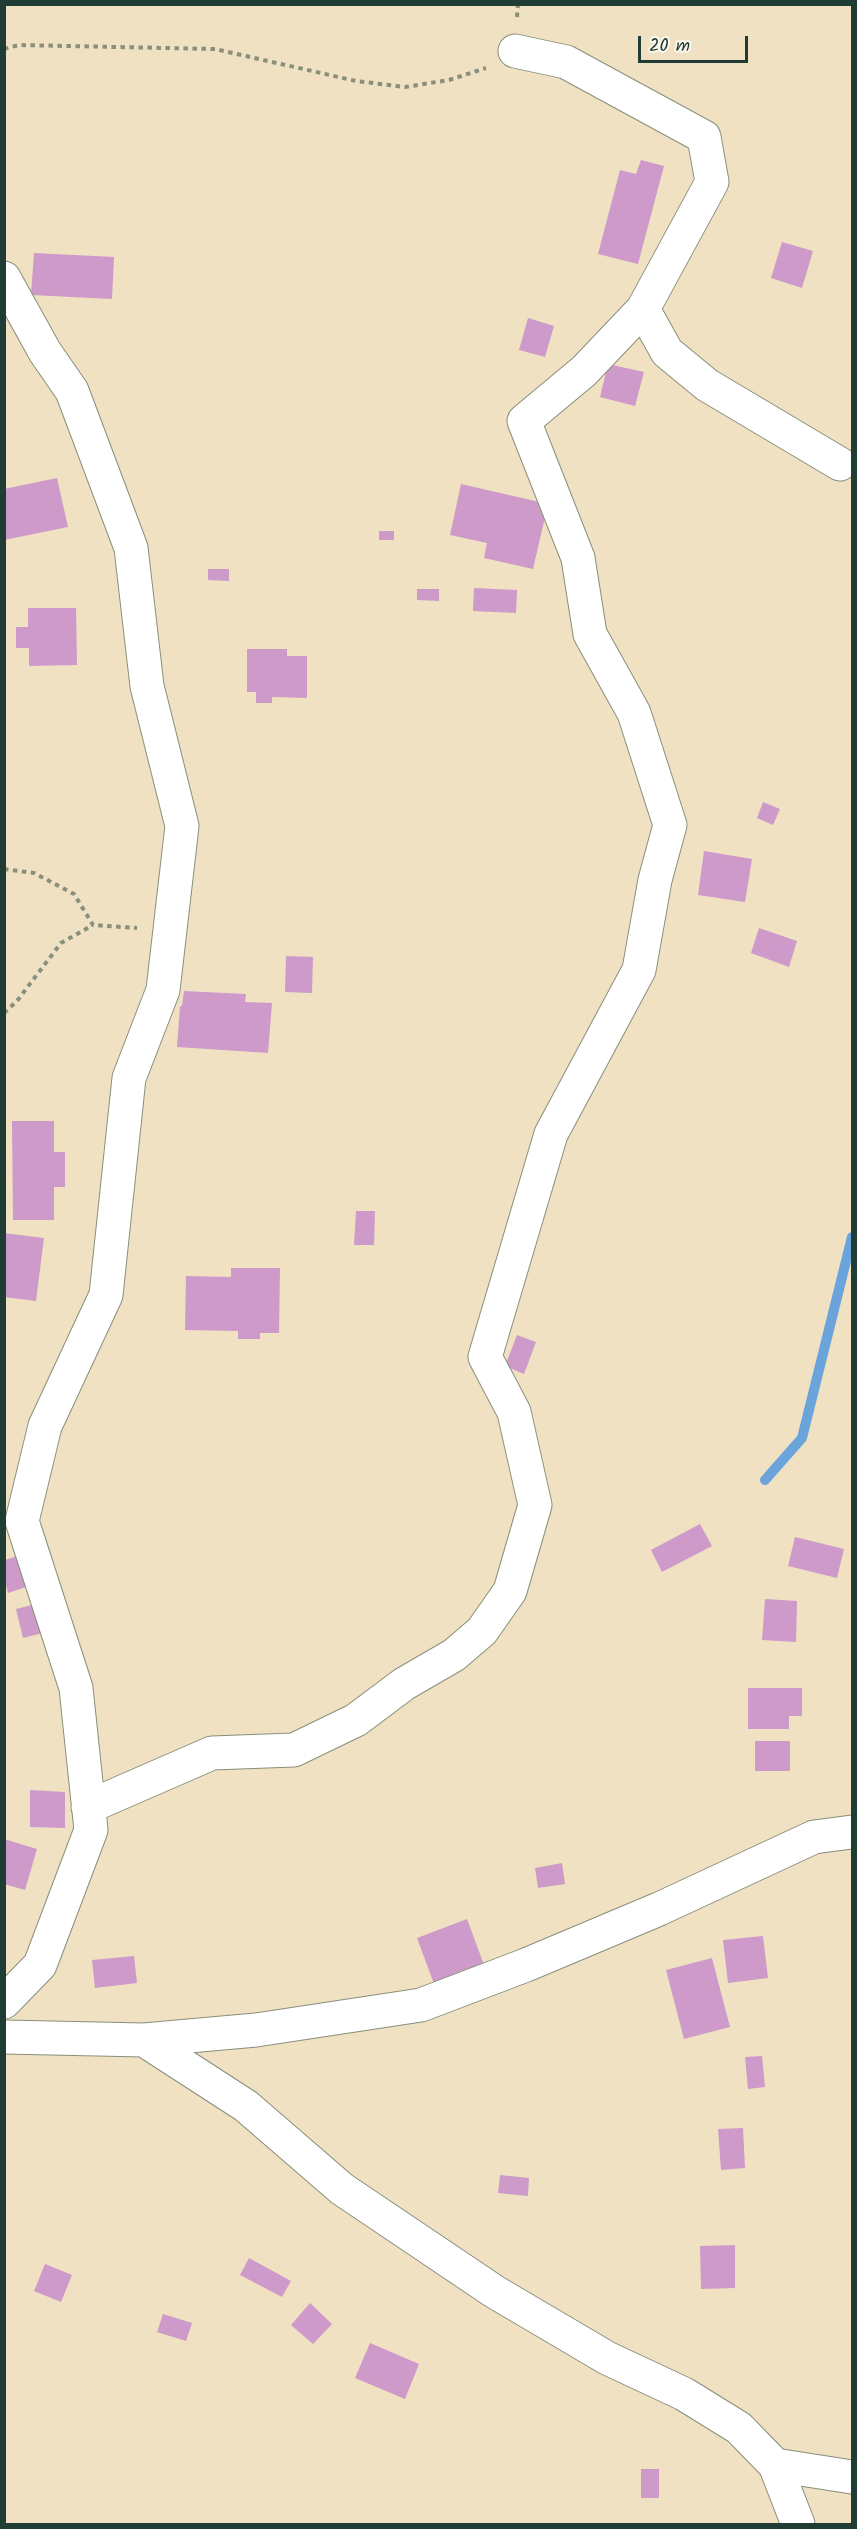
<!DOCTYPE html>
<style>
body{margin:0}
#map{position:relative;width:857px;height:2529px;overflow:hidden;background:#f0e1c2;font-family:Kalam,sans-serif}
canvas{display:block}
.frame{position:absolute;inset:0;border:6px solid #1f3d34;pointer-events:none}
.scale{position:absolute;left:638px;top:36px;width:110px;height:27px;box-sizing:border-box;border:3px solid #1f3d34;border-top:0;padding-left:8px;font-size:18px;line-height:21px;white-space:nowrap;color:#1f3d34;-webkit-text-stroke:4px #fbf7ec;paint-order:stroke}
</style>
<div id="map">
<canvas width="857" height="2529"></canvas>
<div class="frame"></div>
<div class="scale">20 m</div>
</div>
<script>
const ctx = document.querySelector('canvas').getContext('2d');
ctx.lineJoin = 'round';
const shape = rows => new Path2D(rows.map(r => 'M' + r).join(''));
function trace(path, color, width, dash) { ctx.strokeStyle = color; ctx.lineWidth = width; ctx.lineCap = dash ? 'butt' : 'round'; ctx.setLineDash(dash || []); ctx.stroke(path); }
function paint(path, color) { ctx.fillStyle = color; ctx.fill(path, 'evenodd'); }
trace(shape([
 [765,1480,802,1438,852,1237]
]), '#6ba4da', 10);
paint(shape([
 [641,160,664,166,638,264,598,254,620,170,636,174],
 [782,242,813,251,802,288,771,278],
 [34,253,114,257,112,299,31,295],
 [528,318,554,326,545,357,519,350],
 [608,364,644,372,635,406,600,397],
 [57,478,68,527,4,540,4,489],
 [461,484,548,504,533,569,484,558,487,543,450,535],
 [379,531,394,531,394,540,379,540],
 [208,569,229,569,229,581,208,580],
 [474,588,517,590,516,613,473,611],
 [417,589,439,589,439,601,417,600],
 [28,608,76,608,77,665,29,666,29,648,16,648,16,627,28,627],
 [247,649,287,649,287,656,307,656,307,698,272,697,272,703,256,703,256,692,247,692],
 [763,802,780,809,773,825,757,818],
 [704,851,752,859,745,902,698,895],
 [759,928,797,941,789,967,751,953],
 [286,956,313,957,312,993,285,992],
 [184,991,246,994,245,1002,272,1003,268,1053,177,1047,180,1006,182,1006],
 [12,1121,54,1121,54,1152,65,1152,65,1187,54,1187,54,1220,13,1220],
 [356,1211,375,1211,374,1245,354,1245],
 [4,1233,44,1238,36,1301,4,1297],
 [231,1268,280,1268,279,1333,260,1333,260,1339,238,1339,238,1331,185,1330,186,1276,231,1277],
 [517,1335,536,1342,524,1374,505,1366],
 [700,1524,712,1546,662,1572,651,1550],
 [795,1537,844,1549,837,1578,788,1566],
 [20,1555,29,1586,8,1593,5,1581,5,1560],
 [765,1599,797,1601,796,1642,762,1640],
 [36,1604,43,1633,23,1638,16,1609],
 [748,1688,802,1688,802,1716,789,1716,789,1729,748,1729],
 [755,1741,790,1741,790,1771,755,1771],
 [30,1790,65,1792,65,1828,30,1827],
 [4,1839,37,1849,25,1890,4,1884],
 [562,1863,565,1884,538,1888,535,1868],
 [467,1919,487,1973,437,1992,417,1938],
 [763,1936,768,1978,728,1983,723,1940],
 [134,1956,137,1983,95,1988,92,1960],
 [712,1958,730,2027,684,2039,666,1970],
 [762,2056,765,2087,748,2089,745,2057],
 [743,2128,745,2168,721,2170,718,2129],
 [500,2175,529,2178,528,2196,498,2193],
 [735,2245,735,2288,701,2289,700,2246],
 [249,2258,291,2281,282,2297,240,2275],
 [45,2264,72,2275,61,2302,34,2291],
 [310,2303,332,2324,313,2344,291,2325],
 [163,2314,192,2323,186,2341,157,2332],
 [370,2343,419,2364,405,2399,355,2378],
 [641,2469,659,2469,659,2498,641,2498]
]), '#cd9aca');
const minor = shape([
 [515,51,566,62,704,137,712,182,643,309,667,352,707,385,840,464],
 [4,278,45,352,72,391,131,548,147,686,182,826,163,990,129,1078,106,1295,45,1426,22,1521,76,1688,91,1830,40,1965,4,2002],
 [88,1807,212,1753,294,1750,356,1720,404,1684,454,1655,482,1631,510,1591,535,1505,514,1412,485,1357,551,1134,639,970,655,880,670,825,634,713,590,634,578,558,524,421,584,371,643,309],
 [4,2037,144,2040,256,2030,421,2005,526,1965,659,1909,814,1837,852,1832],
 [144,2040,246,2106,342,2189,495,2292,607,2358,684,2394,739,2428,775,2465,798,2524],
 [775,2465,852,2477]
]);
trace(minor, '#888f7b', 35);
trace(shape([
 [517,17,518,4],
 [4,49,19,45,215,49,356,81,405,87,449,80,486,68],
 [4,869,34,873,74,894,93,925,137,928],
 [4,1013,17,1001,61,943,93,925]
]), '#888f7b', 4, [4.5, 4.5]);
trace(minor, '#fff', 33);
</script>
